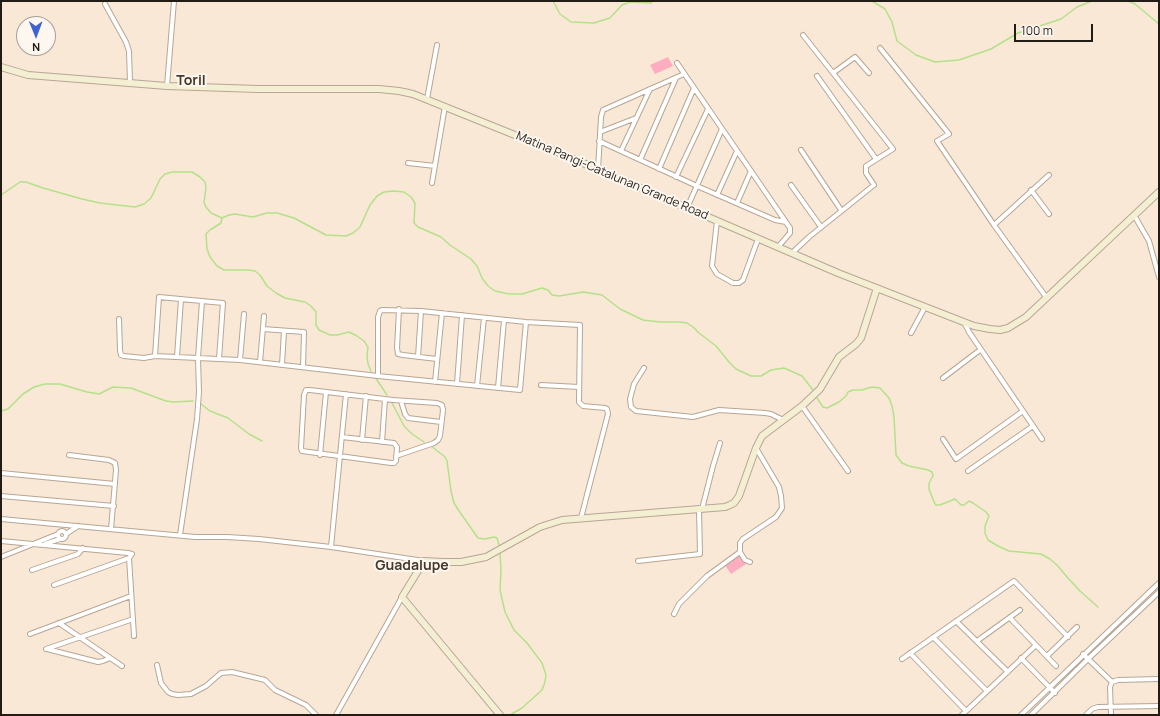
<!DOCTYPE html>
<style>
body{margin:0}
#map{position:relative;width:1160px;height:716px;overflow:hidden;background:#fae8d6;font-family:Manrope,sans-serif}
canvas{display:block}
.frame{position:absolute;inset:0;border:2px solid #221c16;pointer-events:none}
.north{position:absolute;left:16px;top:16px;width:40px;height:40px;box-sizing:border-box;background:#fef7f0;border:1px solid #a69f99;border-radius:50%;rotate:179deg;font-size:11px;font-weight:700;line-height:16px;text-align:center;color:#221c16}
.north::after{content:'';display:block;margin:auto;width:14px;height:18px;background:#3f61d3;clip-path:polygon(50% 0,100% 100%,50% 72%,0 100%)}
.scale{position:absolute;left:1014px;top:24px;width:79px;height:18px;box-sizing:border-box;border:2px solid #221c16;border-top:0;padding-left:5px;font-size:12px;line-height:14px;white-space:nowrap;color:#221c16;-webkit-text-stroke:3px #fef7f0;paint-order:stroke}
</style>
<div id="map">
<canvas width="1160" height="716"></canvas>
<div class="frame"></div>
<div class="north">N</div>
<div class="scale">100 m</div>
</div>
<script>
const ctx = document.querySelector('canvas').getContext('2d');
ctx.lineJoin = 'round';
function paint(path, color) { ctx.fillStyle = color; ctx.fill(path, 'evenodd'); }
const shape = rows => new Path2D(rows.map(r => 'M' + r).join(''));
function trace(path, color, width, dash) { ctx.strokeStyle = color; ctx.lineWidth = width; ctx.lineCap = dash ? 'butt' : 'round'; ctx.setLineDash(dash || []); ctx.stroke(path); }
function label(font, color, halo, rows, align = 'center') {
  ctx.font = font + ' Manrope,sans-serif'; ctx.lineWidth = 4; ctx.setLineDash([]); ctx.textBaseline = 'middle'; ctx.strokeStyle = halo; ctx.fillStyle = color; for (const [text, x, y, turn = 0] of rows) {
    ctx.save(); ctx.translate(x, y); ctx.rotate((+turn || 0) * Math.PI / 180); ctx.textAlign = isNaN(turn) ? turn : align; if (halo) ctx.strokeText(text, 0, 0); ctx.fillText(text, 0, 0); ctx.restore();
  }
}
paint(shape([
 [668,57,673,66,655,74,650,65],
 [740,555,746,564,731,574,725,565]
]), '#feadc1');
trace(shape([
 [553,1,560,14,571,22,594,23,610,18,622,5,630,2,651,3,653,1],
 [750,1,757,1],
 [872,1,885,9,892,22,897,41,916,55,935,62,959,60,991,49,1018,33,1061,19,1077,7,1092,1],
 [1128,1,1135,4,1159,24],
 [1,195,20,182,26,182,43,188,82,199,100,203,135,207,144,204,151,198,160,179,165,174,172,172,192,172,200,177,205,182,206,188,204,202,206,207,211,213,222,218],
 [222,218,229,215,235,214,253,217,267,213,277,213,294,218,326,235,346,236,353,233,360,227,370,205,377,196,384,192,394,191,404,192,411,197,415,203,414,223,418,227,441,237,450,245,471,259,477,266,482,278,488,286,495,291,509,294,522,294,542,288,548,290,552,295,559,296,583,292,602,295,620,309,643,320,660,322,680,322,687,323,693,327,699,333,716,346,729,362,736,369,751,376,761,376,771,370,784,368,802,376,813,390],
 [222,218,221,223,210,230,206,234,207,249,210,257,217,266,224,270,248,270,255,271,260,275,267,286,276,293,285,298,305,302,311,306,316,312,316,325,319,330,330,335,337,335,349,332,357,336,364,341,368,347,367,356,368,364,371,371],
 [375,377,387,395],
 [817,398,823,407,827,408,839,402,846,396,848,392,853,390,862,390,872,387,880,388,889,398,892,406,894,417,896,455,902,463,909,466,928,470,932,472,933,476,929,483,929,489,934,502,936,505,940,505,955,499,961,505,964,505,969,501,973,503,986,512,989,516,985,526,985,533,988,540,998,546,1009,551,1041,554,1050,559,1058,566,1067,577,1080,591,1098,607],
 [392,403,404,426,412,434,424,442],
 [201,404,210,411,228,418,249,434,262,441],
 [1,411,8,409,23,394,34,387,45,384,60,384,87,392,99,394,113,387,131,388,166,401,173,402,193,401],
 [430,445,445,457,447,461,451,491,454,503,459,511,478,538,485,539,494,537,497,538,499,545],
 [500,553,501,570,500,590,505,612,514,630,527,643,542,663,546,675,545,682,542,690,522,708,510,715]
]), '#b3e189', 1.5);
const street = shape([
 [105,4,126,42,129,51,130,83],
 [880,48,949,134,937,141,994,225,1046,297],
 [677,63,790,228,790,233,778,247],
 [833,73,855,57,869,73],
 [817,76,876,159],
 [167,86,174,1],
 [427,99,437,45],
 [600,132,636,118],
 [599,141,697,186,775,220,786,222],
 [801,150,841,210],
 [621,151,650,89],
 [640,160,676,78],
 [408,163,435,166],
 [659,169,694,88],
 [598,170,601,117,603,110,684,74],
 [676,177,708,109],
 [432,183,445,106],
 [791,185,821,227],
 [1031,190,1049,214],
 [717,195,737,151],
 [737,203,751,171],
 [687,208,722,129],
 [1134,215,1149,241,1159,277],
 [717,221,712,266,717,274,733,283,739,283,743,280,758,239],
 [994,225,1049,175],
 [792,253,809,237,874,185,866,173,866,166,893,149,803,35],
 [399,309,397,348,398,354,403,355,437,359],
 [119,319,120,350,121,355,124,356,144,358,155,356,240,360,378,376,520,390,526,322],
 [964,322,969,332,1042,439],
 [263,329,304,332,303,367],
 [911,333,925,307],
 [155,356,159,297,223,303,219,359],
 [177,357,181,299],
 [418,357,421,311],
 [240,360,244,314],
 [260,362,264,316],
 [282,365,284,331],
 [644,368,634,384,630,399,631,407,636,411,693,417,719,410,765,413,771,414,783,420],
 [378,376,378,317,380,311,382,310,421,311,526,322,580,325,579,402,583,406,605,408,607,409,608,414,581,518],
 [943,378,980,350],
 [435,382,442,313],
 [457,384,462,315],
 [541,385,579,387],
 [477,386,484,318],
 [498,388,504,320],
 [401,401,405,414,408,418,441,422],
 [802,406,848,471],
 [342,437,394,443,397,447,396,461,394,463,391,463,302,451,301,448,304,395,306,390,310,390,393,400,437,403,442,405,443,410,440,436,438,440,434,443,396,456],
 [943,439,956,459,1023,411],
 [362,440,366,396],
 [382,442,385,399],
 [69,455,109,460,115,463,116,470,111,529],
 [320,455,326,392],
 [968,471,1033,426],
 [1,473,115,484],
 [1,496,114,506],
 [702,509,713,466,720,443],
 [1,519,195,537,227,537,259,539,331,547,424,561],
 '58 535a4 4 0 1 1 8 0a4 4 0 1 1-8 0Z',
 [66,534,78,526],
 [180,535,197,419,199,392,198,358,202,301],
 [1,541,128,553,132,554,129,558,54,585],
 [45,544,60,539],
 [331,547,346,394],
 [1,557,58,534],
 [129,558,134,636],
 [638,561,700,554,699,509],
 [750,562,745,560,740,552,740,543,743,539,776,517,782,508,781,496,779,487,756,448],
 [32,570,78,554,83,548],
 [674,614,679,604,707,576,740,552],
 [1010,618,1056,666],
 [956,621,1008,672],
 [59,623,122,666],
 [30,634,131,596],
 [933,637,987,691],
 [977,641,1020,610],
 [46,649,133,619],
 [47,649,98,662,103,661,110,658],
 [910,653,966,711],
 [1083,654,1112,682],
 [1047,656,1077,627],
 [1021,658,1055,693],
 [902,659,1014,581,1068,637],
 [157,665,161,683,168,692,172,694,178,695,191,694,206,686,221,673,232,672,265,680,275,690,306,705,316,715],
 [1112,682,1118,680,1159,679],
 [336,715,402,597],
 [962,715,1036,645],
 [1021,715,1159,583],
 [1031,715,1088,659,1159,592],
 [1086,715,1092,709,1098,707,1159,706],
 [1111,715,1110,687,1112,682]
]);
const secondary = shape([
 [1,67,28,75,167,86,258,89,379,89,399,91,413,94,562,154,838,273,974,326,990,329,1000,330,1008,328,1026,317,1159,192],
 [500,715,402,597,424,561,443,562,461,562,486,557,540,527,562,520,725,507,730,505,734,503,739,496,756,448,762,436,802,406,820,389,839,357,856,344,861,338,877,288]
]);
trace(street, '#b7a695', 6);
trace(secondary, '#b7a695', 8);
trace(street, '#fff', 4);
trace(secondary, '#f4efd3', 6);
label('12px', '#221c16', '#fef7f0', [
 ["Matina Pangi-Catalunan Grande Road",612,176,23]
]);
label('bold 14px', '#46382a', '#fef7f0', [
 ["Toril",191,81],
 ["Guadalupe",412,566]
]);
</script>
